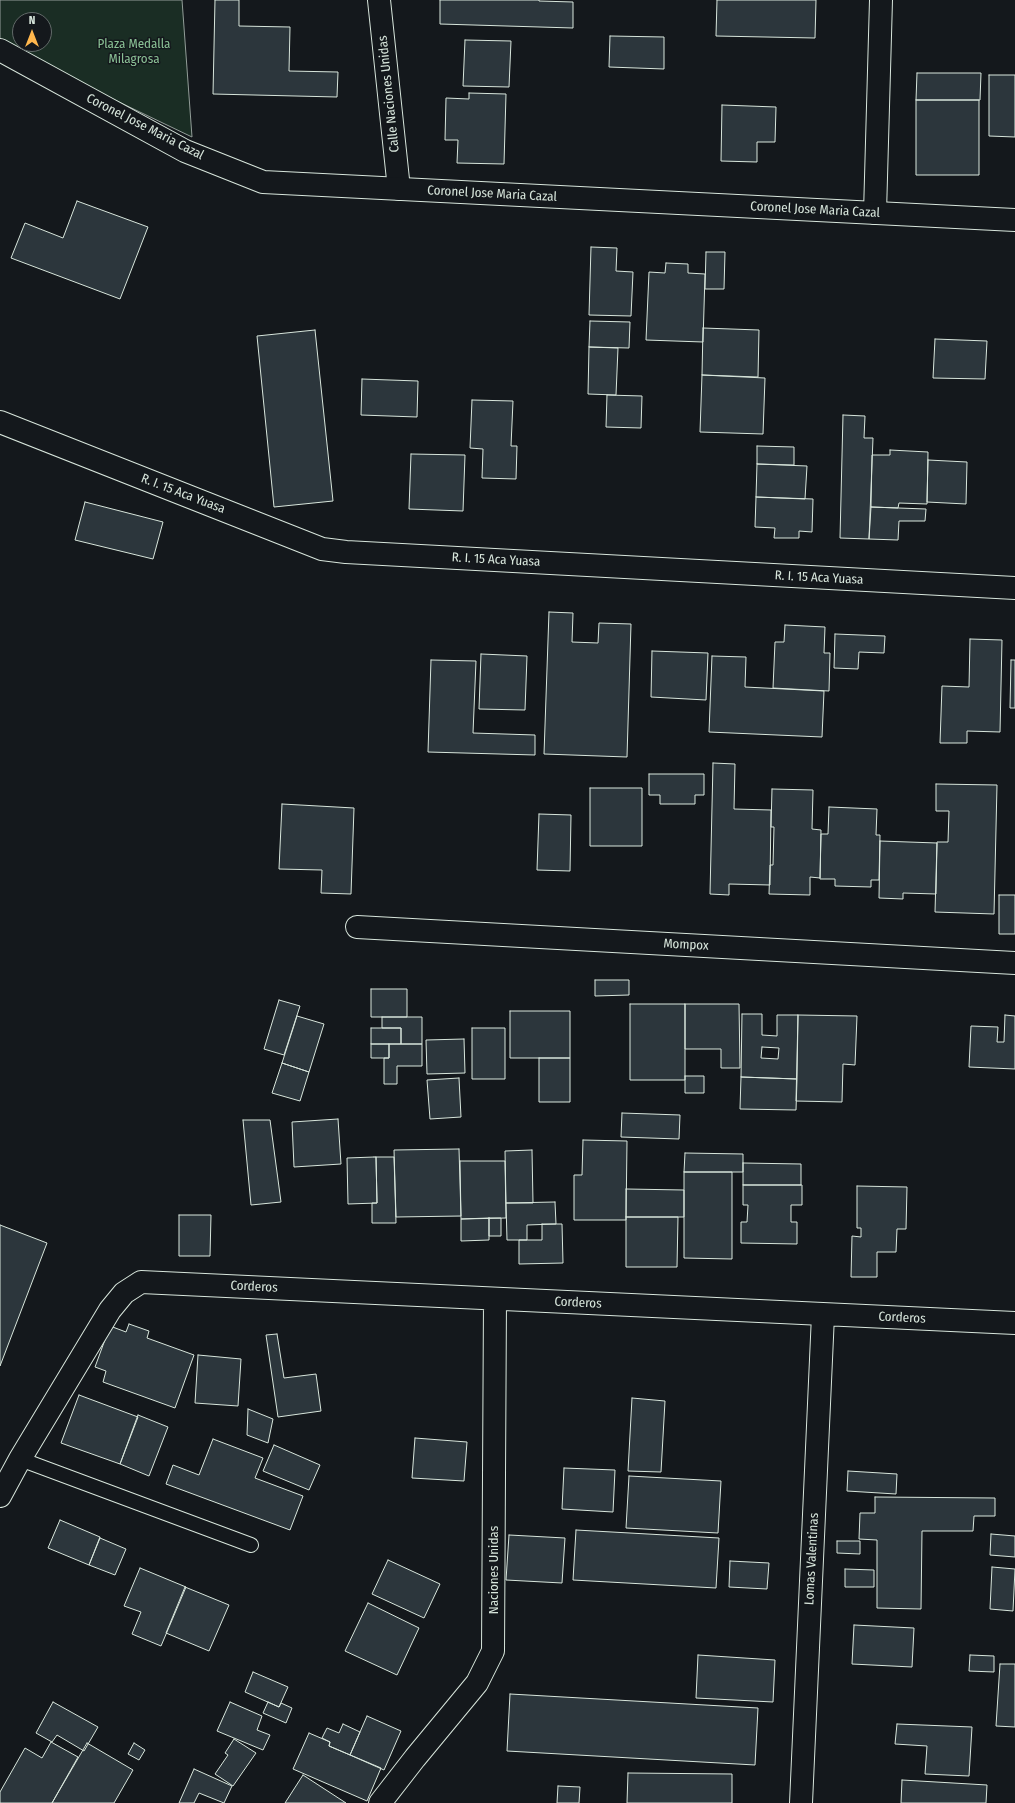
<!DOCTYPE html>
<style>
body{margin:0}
#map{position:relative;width:1015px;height:1803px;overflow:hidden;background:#14181c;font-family:"Fira Sans Condensed",sans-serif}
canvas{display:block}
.north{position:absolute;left:12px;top:12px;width:40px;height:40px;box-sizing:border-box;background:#14181c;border:1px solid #626a69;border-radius:50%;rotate:0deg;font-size:11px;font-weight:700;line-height:16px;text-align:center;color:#d8e6dc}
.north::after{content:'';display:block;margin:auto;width:14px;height:18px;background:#ffb74d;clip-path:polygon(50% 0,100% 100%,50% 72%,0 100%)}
</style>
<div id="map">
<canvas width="1015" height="1803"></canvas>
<div class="north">N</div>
</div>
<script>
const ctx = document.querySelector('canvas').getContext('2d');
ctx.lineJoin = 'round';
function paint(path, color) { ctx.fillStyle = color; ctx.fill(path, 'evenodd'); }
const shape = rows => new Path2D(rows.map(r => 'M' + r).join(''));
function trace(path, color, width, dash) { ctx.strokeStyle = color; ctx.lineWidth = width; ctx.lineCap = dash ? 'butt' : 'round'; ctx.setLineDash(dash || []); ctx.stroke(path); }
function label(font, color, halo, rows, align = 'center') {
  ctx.font = font + ' "Fira Sans Condensed",sans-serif'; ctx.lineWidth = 3; ctx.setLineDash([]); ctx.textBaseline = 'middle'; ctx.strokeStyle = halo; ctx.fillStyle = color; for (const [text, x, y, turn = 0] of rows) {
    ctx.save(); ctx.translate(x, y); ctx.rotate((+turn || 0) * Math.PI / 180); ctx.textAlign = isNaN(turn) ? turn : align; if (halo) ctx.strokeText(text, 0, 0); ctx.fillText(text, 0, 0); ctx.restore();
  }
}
const green = shape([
 [0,0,182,0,192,137,0,45,0,0],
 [20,20,44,20,44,44,20,44,20,20]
]);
paint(green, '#1a2d24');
trace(green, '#939e99', 1);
const building = shape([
 [215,0,239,0,239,26,290,27,289,71,338,72,337,97,213,94,215,0],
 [440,0,539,0,539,1,573,2,573,28,440,24,440,0],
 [717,0,816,0,815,38,716,36,717,0],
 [610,36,664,37,664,69,609,67,610,36],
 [465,40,511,41,509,87,463,86,465,40],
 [917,73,981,73,980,100,916,100,917,73],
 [989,75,1015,75,1015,137,989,136,989,75],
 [469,93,506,94,504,164,457,163,458,140,445,140,446,98,469,99,469,93],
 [916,100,979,100,979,175,916,175,916,100],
 [722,105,776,107,775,142,757,142,757,162,721,161,722,105],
 [77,201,148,227,120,299,11,258,25,223,63,238,77,201],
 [591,247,617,248,616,271,633,272,631,316,589,315,591,247],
 [706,252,725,252,724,289,705,289,706,252],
 [666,263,688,264,688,273,705,274,703,342,646,340,649,272,665,273,666,263],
 [590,321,630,322,629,348,589,347,590,321],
 [703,328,759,330,758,377,702,375,703,328],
 [315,330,333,501,274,507,257,336,315,330],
 [935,339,987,341,985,379,933,378,935,339],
 [589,347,618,348,616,395,588,394,589,347],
 [702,375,765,378,763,434,700,432,702,375],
 [362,379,418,381,417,417,361,415,362,379],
 [607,395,642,396,641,428,606,427,607,395],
 [472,400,513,401,511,446,517,446,516,479,482,478,483,449,470,448,472,400],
 [843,415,865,416,864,438,873,438,869,539,840,538,843,415],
 [757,446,794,447,794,465,757,464,757,446],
 [890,450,928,452,927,504,899,503,898,508,871,507,872,455,890,455,890,450],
 [411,454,465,455,463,511,409,509,411,454],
 [928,460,967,462,966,504,927,502,928,460],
 [757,464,807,466,805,499,756,497,757,464],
 [756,497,813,499,812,532,799,531,799,538,774,538,775,528,755,527,756,497],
 [85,502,163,522,153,559,75,540,85,502],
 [871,507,926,509,925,521,899,521,898,540,869,539,871,507],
 [549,612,573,613,572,642,598,643,599,623,631,624,627,757,544,754,549,612],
 [785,625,825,627,824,653,830,653,829,691,773,688,775,642,784,642,785,625],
 [835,634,885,636,884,653,859,652,858,669,834,668,835,634],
 [970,639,1002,640,1000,732,967,731,967,743,940,743,942,686,969,687,970,639],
 [652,651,708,653,706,700,651,697,652,651],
 [481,654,527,656,525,710,479,709,481,654],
 [712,656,746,657,745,687,824,691,822,737,709,732,712,656],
 [431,660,476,661,473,733,535,735,535,755,428,752,431,660],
 [1011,660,1015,660,1015,708,1010,708,1011,660],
 [713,763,735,764,734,809,771,810,770,885,729,884,729,895,710,894,713,763],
 [649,774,704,774,704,795,695,795,695,804,660,804,660,795,649,795,649,774],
 [936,784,997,785,994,914,935,912,937,842,948,842,949,811,936,811,936,784],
 [590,788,642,788,642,846,590,846,590,788],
 [772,789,813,790,812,829,821,830,820,878,810,877,810,895,769,894,770,865,773,865,774,827,771,827,772,789],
 [282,804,354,808,351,894,321,893,322,870,279,869,282,804],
 [829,807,877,809,876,835,880,835,879,880,871,880,871,887,835,886,835,879,820,879,821,834,828,834,829,807],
 [539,814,571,815,570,871,537,870,539,814],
 [880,841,937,843,936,894,903,893,903,899,879,898,880,841],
 [999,895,1015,895,1015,934,999,934,999,895],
 [595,980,629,980,629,995,595,996,595,980],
 [371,989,407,989,407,1017,371,1017,371,989],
 [279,1000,300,1006,284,1055,264,1049,279,1000],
 [630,1004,685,1004,685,1080,630,1080,630,1004],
 [685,1004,739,1004,740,1068,721,1068,721,1049,685,1049,685,1004],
 [510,1011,570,1011,570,1058,510,1058,510,1011],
 [742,1014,762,1014,762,1035,777,1036,777,1015,798,1015,797,1079,741,1077,742,1014],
 [762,1047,779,1048,778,1059,761,1058,762,1047],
 [798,1015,857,1016,855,1065,843,1064,842,1102,796,1101,798,1015],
 [1005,1015,1015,1016,1015,1069,969,1067,971,1026,998,1027,997,1042,1004,1042,1005,1015],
 [297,1016,324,1024,309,1072,282,1063,297,1016],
 [382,1017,422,1017,422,1044,401,1044,401,1028,382,1028,382,1017],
 [371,1028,401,1028,401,1044,371,1044,371,1028],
 [472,1028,505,1028,505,1079,472,1079,472,1028],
 [464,1039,465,1073,427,1074,426,1040,464,1039],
 [371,1044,389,1044,389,1058,371,1058,371,1044],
 [389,1044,422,1044,422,1066,397,1066,397,1084,384,1084,384,1058,389,1058,389,1044],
 [539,1058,570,1058,570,1102,539,1102,539,1058],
 [282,1063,309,1072,300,1101,272,1093,282,1063],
 [685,1076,704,1076,704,1093,685,1093,685,1076],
 [741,1077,797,1079,796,1110,740,1109,741,1077],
 [459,1078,461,1117,430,1119,427,1080,459,1078],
 [622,1113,680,1115,679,1139,621,1137,622,1113],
 [338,1119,341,1164,294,1167,292,1122,338,1119],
 [243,1120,270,1120,281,1202,251,1205,243,1120],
 [583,1140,627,1141,626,1220,574,1220,574,1175,582,1175,583,1140],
 [459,1149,461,1216,396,1217,394,1150,459,1149],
 [532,1150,533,1203,506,1203,505,1151,532,1150],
 [685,1153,743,1154,743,1172,684,1172,685,1153],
 [374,1157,376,1157,377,1203,348,1204,347,1158,374,1157],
 [376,1157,394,1157,396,1223,372,1223,372,1203,377,1203,376,1157],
 [460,1161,505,1161,506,1218,461,1219,460,1161],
 [743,1163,801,1164,801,1185,743,1185,743,1163],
 [684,1172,732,1172,732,1259,684,1258,684,1172],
 [743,1185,802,1185,802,1205,791,1205,791,1222,797,1222,797,1244,741,1243,741,1222,747,1222,748,1205,743,1205,743,1185],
 [857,1186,907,1187,906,1229,897,1229,896,1252,877,1252,877,1277,851,1277,852,1236,861,1237,861,1228,857,1228,857,1186],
 [626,1189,684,1190,684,1217,626,1217,626,1189],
 [555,1202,556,1224,527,1225,527,1240,507,1240,506,1203,555,1202],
 [179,1215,211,1215,210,1256,179,1256,179,1215],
 [626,1217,678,1217,677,1267,626,1267,626,1217],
 [489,1218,501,1218,501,1236,489,1236,489,1218],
 [489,1218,489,1240,461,1241,461,1219,489,1218],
 [542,1224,562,1224,563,1263,519,1264,519,1240,542,1240,542,1224],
 [0,1225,47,1243,0,1366,0,1225],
 [129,1324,149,1331,147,1338,194,1355,175,1408,103,1382,106,1371,95,1367,110,1326,126,1332,129,1324],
 [277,1334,284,1378,316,1374,321,1411,278,1417,266,1335,277,1334],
 [198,1355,241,1359,238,1406,195,1403,198,1355],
 [79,1395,138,1417,120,1464,61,1443,79,1395],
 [632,1398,665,1401,661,1472,628,1471,632,1398],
 [248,1409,273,1419,268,1443,247,1435,248,1409],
 [138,1415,168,1427,149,1476,120,1464,138,1415],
 [415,1438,467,1442,464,1481,412,1478,415,1438],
 [213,1439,263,1458,255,1478,303,1496,290,1530,166,1484,173,1465,199,1475,213,1439],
 [274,1445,320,1465,309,1490,263,1471,274,1445],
 [564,1468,615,1470,613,1512,562,1509,564,1468],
 [848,1471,897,1474,896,1494,847,1491,848,1471],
 [629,1476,721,1481,718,1533,626,1528,629,1476],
 [875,1497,995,1498,995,1516,974,1516,973,1531,922,1531,921,1609,877,1608,877,1540,859,1539,860,1513,875,1513,875,1497],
 [60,1520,100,1537,89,1565,48,1548,60,1520],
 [576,1530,719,1538,716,1588,573,1580,576,1530],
 [991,1534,1015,1536,1015,1557,990,1555,991,1534],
 [509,1535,565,1538,562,1583,506,1580,509,1535],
 [100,1538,126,1549,115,1575,89,1565,100,1538],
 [837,1541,860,1541,860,1554,837,1553,837,1541],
 [388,1560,440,1584,424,1618,372,1594,388,1560],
 [730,1561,769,1563,767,1589,729,1587,730,1561],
 [992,1567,1015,1569,1013,1611,990,1609,992,1567],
 [140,1568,186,1587,161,1646,132,1634,141,1612,124,1606,140,1568],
 [845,1569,874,1570,874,1587,845,1587,845,1569],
 [185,1587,229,1605,209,1651,166,1633,185,1587],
 [368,1603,419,1628,397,1675,345,1651,368,1603],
 [854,1625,914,1628,912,1667,852,1664,854,1625],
 [698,1655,775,1660,773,1702,696,1698,698,1655],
 [970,1655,994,1656,994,1672,969,1671,970,1655],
 [1000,1664,1015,1664,1015,1727,996,1726,1000,1664],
 [253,1672,288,1687,279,1707,245,1692,253,1672],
 [510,1694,758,1708,755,1765,507,1751,510,1694],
 [53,1702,98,1727,84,1751,57,1735,52,1742,36,1733,53,1702],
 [230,1702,262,1716,257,1730,270,1735,263,1750,217,1731,230,1702],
 [268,1702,279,1707,281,1703,292,1708,286,1723,263,1713,268,1702],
 [367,1716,401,1731,384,1770,350,1755,367,1716],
 [343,1724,360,1732,350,1755,329,1746,330,1742,322,1738,327,1728,339,1733,343,1724],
 [897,1724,972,1727,969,1776,925,1774,927,1746,895,1744,897,1724],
 [309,1733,330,1742,329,1746,381,1768,367,1801,293,1769,309,1733],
 [234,1739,256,1753,233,1786,215,1774,228,1755,225,1753,234,1739],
 [51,1742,78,1757,52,1803,0,1803,0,1792,25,1748,42,1758,51,1742],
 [87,1743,133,1770,114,1803,52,1803,87,1743],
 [134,1743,145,1750,139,1760,128,1754,134,1743],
 [194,1769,232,1786,224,1803,199,1793,194,1803,179,1803,194,1769],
 [628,1773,732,1774,732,1803,627,1803,628,1773],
 [303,1775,346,1803,285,1803,303,1775],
 [902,1780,987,1785,986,1803,901,1803,902,1780],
 [558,1786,580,1787,579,1803,557,1803,558,1786]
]);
paint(building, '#2c363c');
trace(building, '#d8e6dc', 1);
const service = shape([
 [20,1459,251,1545]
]);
const minor = shape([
 [379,0,399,189],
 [875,213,881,0],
 [0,422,322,549,346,552,1015,588],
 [357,927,1015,963],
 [0,1496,20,1459,110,1310,124,1293,141,1282,1015,1323],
 [380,1803,415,1758,477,1683,493,1651,495,1300],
 [801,1803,823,1315]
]);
const tertiary = shape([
 [0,50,185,151,263,182,1015,220]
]);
trace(service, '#d8e6dc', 16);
trace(minor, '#d8e6dc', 24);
trace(tertiary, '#d8e6dc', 24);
trace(service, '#14181c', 14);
trace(minor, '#14181c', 22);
trace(tertiary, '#14181c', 22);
label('13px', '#8ac095', '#14181c', [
 ["Plaza Medalla",134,44],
 ["Milagrosa",134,59]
]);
label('13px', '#d8e6dc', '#14181c', [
 ["Calle Naciones Unidas",389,94,-96],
 ["Coronel Jose Maria Cazal",145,127,27],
 ["Coronel Jose Maria Cazal",492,194,3],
 ["Coronel Jose Maria Cazal",815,210,3],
 ["R. I. 15 Aca Yuasa",183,494,21],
 ["R. I. 15 Aca Yuasa",496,560,3],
 ["R. I. 15 Aca Yuasa",819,578,3],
 ["Mompox",686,945,3],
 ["Corderos",254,1287,3],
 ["Corderos",578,1303,3],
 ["Corderos",902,1318,3],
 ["Lomas Valentinas",812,1559,-87],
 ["Naciones Unidas",494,1570,-90]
]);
</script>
